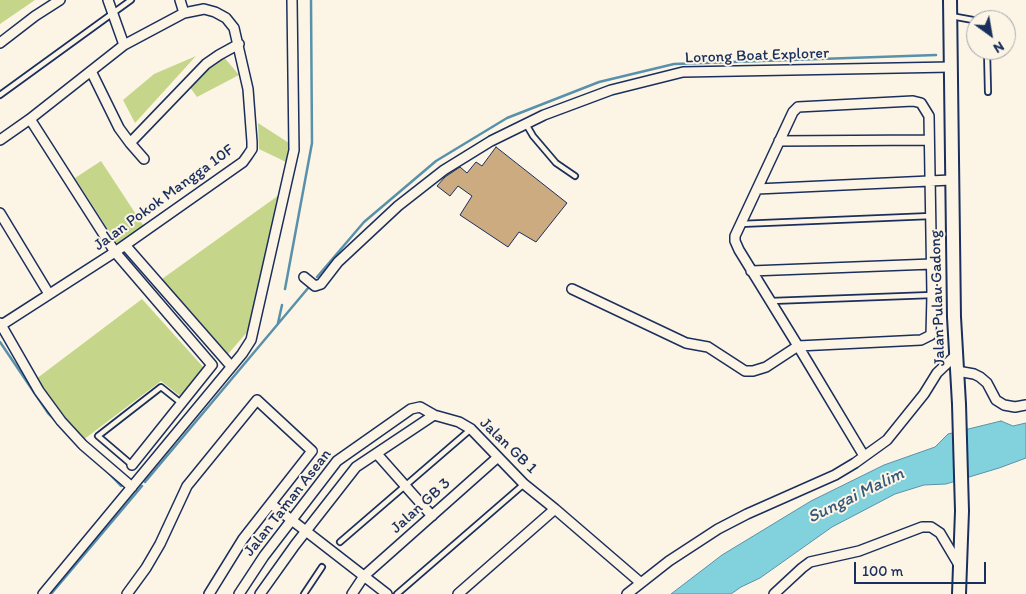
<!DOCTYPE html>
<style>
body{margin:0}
#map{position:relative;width:1026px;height:594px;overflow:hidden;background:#fcf5e5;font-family:Itim,sans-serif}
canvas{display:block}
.north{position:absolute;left:966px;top:10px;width:50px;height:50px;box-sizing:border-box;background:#fcf5e5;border:1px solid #a2a6af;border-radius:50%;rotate:148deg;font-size:14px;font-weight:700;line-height:20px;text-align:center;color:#1b2f5e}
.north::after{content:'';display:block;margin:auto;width:18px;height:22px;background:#1b2f5e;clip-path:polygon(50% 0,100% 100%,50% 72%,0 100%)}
.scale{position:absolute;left:854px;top:562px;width:132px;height:22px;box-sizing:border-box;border:2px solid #1b2f5e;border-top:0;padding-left:6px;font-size:15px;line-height:18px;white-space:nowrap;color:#1b2f5e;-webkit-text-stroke:4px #fcf5e5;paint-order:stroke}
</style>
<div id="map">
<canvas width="1026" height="594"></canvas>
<div class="north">N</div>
<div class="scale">100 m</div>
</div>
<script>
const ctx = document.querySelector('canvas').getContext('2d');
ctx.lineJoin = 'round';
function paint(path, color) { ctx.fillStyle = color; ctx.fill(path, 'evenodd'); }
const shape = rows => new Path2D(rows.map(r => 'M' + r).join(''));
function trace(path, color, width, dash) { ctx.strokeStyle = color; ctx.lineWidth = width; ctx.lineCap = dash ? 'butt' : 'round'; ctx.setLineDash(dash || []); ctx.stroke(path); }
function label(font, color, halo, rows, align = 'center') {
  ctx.font = font + ' Itim,sans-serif'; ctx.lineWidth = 4; ctx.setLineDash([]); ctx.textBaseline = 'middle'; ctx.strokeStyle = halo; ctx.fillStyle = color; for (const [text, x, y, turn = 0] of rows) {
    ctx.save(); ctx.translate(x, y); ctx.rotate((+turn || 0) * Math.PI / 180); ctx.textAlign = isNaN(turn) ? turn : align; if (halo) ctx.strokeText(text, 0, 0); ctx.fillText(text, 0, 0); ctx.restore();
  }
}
paint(shape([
 [0,0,35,0,0,24],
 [196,56,135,123,123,100,154,74],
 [223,56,239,75,197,97,189,86,205,66],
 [258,123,289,143,286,162,259,149],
 [101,161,145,228,118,245,75,178],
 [279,195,249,330,228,354,162,279],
 [142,299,204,368,180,396,161,381,83,440,36,379]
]), '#c5d68b');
const water = shape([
 [1001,421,1013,426,1026,423,1026,458,999,468,946,484,924,485,895,494,832,527,760,578,741,587,731,594,671,594,722,555,811,501,884,465,935,447,948,434,1001,421]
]);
paint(water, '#82d2dd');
trace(water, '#5991aa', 1);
trace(shape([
 [317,277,364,222,436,161,507,118,599,82,674,64,936,55],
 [285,289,312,143,311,0],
 [278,323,282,305],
 [0,342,48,413,58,423],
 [103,467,121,486],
 [145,482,309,287],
 [51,594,142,486]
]), '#5991aa', 2.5);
const building = shape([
 [496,147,567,203,536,242,519,232,508,247,460,215,472,196,458,186,450,196,437,186,445,177,460,167,467,173,476,162,482,166,496,147]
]);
paint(building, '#cbab7f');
trace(building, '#1b2f5e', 1);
const lane = shape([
 [951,16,973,20,976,22],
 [987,50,988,92],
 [0,95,131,0],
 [526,124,533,136,556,163,575,176],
 [740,224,931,216],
 [771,301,932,295],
 [132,465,98,436,161,387,181,403],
 [340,542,471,429],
 [304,594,322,567],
 [397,594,524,484]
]);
const street = shape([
 [108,0,124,45],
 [180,0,184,13],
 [0,43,35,16,60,0],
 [91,71,119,128,130,143,144,159],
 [30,119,115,252,212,365,132,465],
 [0,140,30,119,124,45,184,13,204,9,215,12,226,18,234,28,248,89,252,142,252,149,248,155,243,162,115,252,0,326],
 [779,141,929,140],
 [130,143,206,64,219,55,239,44],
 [757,189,951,180],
 [0,213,49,294],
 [125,245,231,366],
 [751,271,932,264],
 [304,277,315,286,321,284,338,262,398,206,444,170,491,141,544,115,611,90,683,72,951,67],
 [572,289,686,343,708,347,745,371,753,371,766,367,798,346,921,340,931,335,932,295,929,116,921,103,913,101,798,107,793,112,735,236,735,241,739,250,798,346,864,456],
 [0,323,39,391,61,421,83,445,132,487],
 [957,371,974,374,980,377,987,383,996,400,1004,405,1015,407,1026,405],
 [377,454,432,516],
 [271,504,387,594],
 [43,594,242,354,251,340,294,150,292,0],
 [127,594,146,568,160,544,187,486,257,400,312,451,243,539,209,594],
 [239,594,264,556,337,461,411,409,420,407,434,415,459,422,471,429,524,484,555,509],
 [260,594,295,545,356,467,434,415],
 [352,594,364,576,498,457],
 [458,594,555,509,641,583],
 [627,594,669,561,718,529,747,514,835,475,855,463,887,440,924,394,937,373,956,355],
 [774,594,802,568,810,562,859,551,922,527,931,527,940,533,959,565]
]);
const secondary = shape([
 [950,0,954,317,959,404,962,511,959,594]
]);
trace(lane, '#1b2f5e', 8);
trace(street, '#1b2f5e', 12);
trace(secondary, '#1b2f5e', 16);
trace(lane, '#fcf5e5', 4.5);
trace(street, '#fcf5e5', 9);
trace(secondary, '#fcf5e5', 12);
label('16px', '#1b2f5e', '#fcf5e5', [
 ["Lorong Boat Explorer",757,56,-2],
 ["Jalan Pokok Mangga 10F",164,198,-36],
 ["Jalan Pulau Gadong",938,298,-92],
 ["Jalan GB 1",508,446,44],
 ["Jalan Taman Asean",288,503,-52],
 ["Jalan GB 3",421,506,-42]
]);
label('italic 18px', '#35587e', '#fcf5e5', [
 ["Sungai Malim",856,496,-26]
]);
</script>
